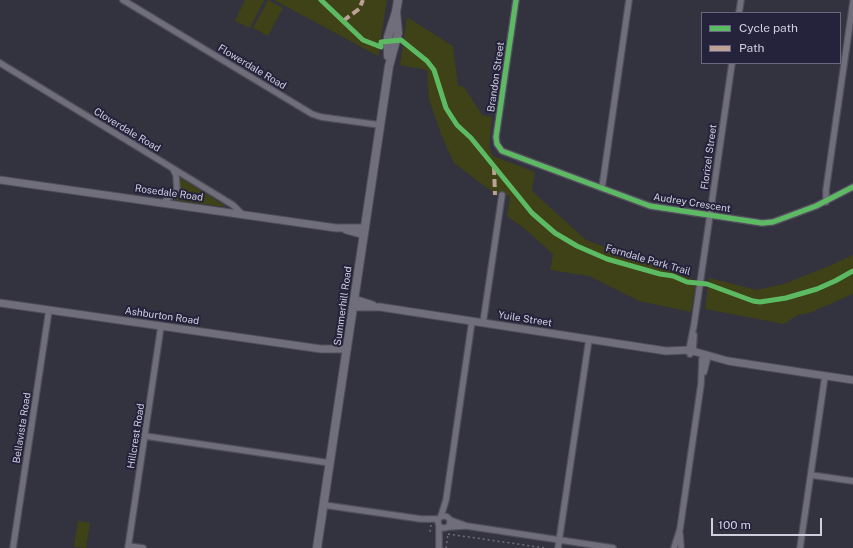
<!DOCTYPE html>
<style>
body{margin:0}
#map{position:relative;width:853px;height:548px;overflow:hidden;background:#33323f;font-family:"Public Sans",sans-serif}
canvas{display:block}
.legend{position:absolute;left:701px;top:12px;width:140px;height:52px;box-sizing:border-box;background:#25223b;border:1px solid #69677d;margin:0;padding:5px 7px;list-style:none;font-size:12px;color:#d0cfe0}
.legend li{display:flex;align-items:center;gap:8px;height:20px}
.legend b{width:20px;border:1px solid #69677d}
.scale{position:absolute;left:711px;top:518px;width:111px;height:18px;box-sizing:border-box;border:2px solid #d0cfe0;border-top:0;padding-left:5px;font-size:12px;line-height:14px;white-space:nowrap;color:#d0cfe0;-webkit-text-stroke:3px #25223b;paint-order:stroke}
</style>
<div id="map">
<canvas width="853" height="548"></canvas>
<ul class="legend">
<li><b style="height:5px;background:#5cba63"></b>Cycle path</li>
<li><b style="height:5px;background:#bda197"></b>Path</li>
</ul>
<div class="scale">100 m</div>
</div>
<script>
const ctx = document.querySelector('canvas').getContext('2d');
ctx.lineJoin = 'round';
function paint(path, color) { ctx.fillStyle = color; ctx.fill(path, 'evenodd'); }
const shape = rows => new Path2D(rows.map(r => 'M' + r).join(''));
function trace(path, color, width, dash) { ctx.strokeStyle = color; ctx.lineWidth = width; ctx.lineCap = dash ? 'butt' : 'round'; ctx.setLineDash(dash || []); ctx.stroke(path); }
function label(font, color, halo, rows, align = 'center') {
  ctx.font = font + ' "Public Sans",sans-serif'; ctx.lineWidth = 4; ctx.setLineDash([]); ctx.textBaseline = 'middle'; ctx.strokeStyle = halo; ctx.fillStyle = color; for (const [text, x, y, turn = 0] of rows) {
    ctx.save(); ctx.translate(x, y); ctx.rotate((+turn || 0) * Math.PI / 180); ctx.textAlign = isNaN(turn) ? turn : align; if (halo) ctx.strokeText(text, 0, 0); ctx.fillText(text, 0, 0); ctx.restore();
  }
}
paint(shape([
 [245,0,264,0,250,28,235,21],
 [268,0,283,8,268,36,253,28],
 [274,0,387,0,378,56],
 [407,17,453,46,458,86,464,87,482,115,492,117,489,146,493,156,535,172,532,191,586,240,696,281,691,312,639,301,589,276,550,270,553,254,525,229,507,216,510,196,494,193,454,163,441,134,429,99,427,70,400,65],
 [180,179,182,179,224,205,225,207,174,200,180,189],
 [853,255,853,294,809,313,798,315,784,324,705,309,709,278,757,290,784,284,829,266],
 [78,521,90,523,86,548,74,547]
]), '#3f4116');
const minor = shape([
 [123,0,312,114,321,117,380,125],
 [516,0,496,137,497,144,502,151,650,206,762,223,773,222,816,206,853,187],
 [739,13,741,0],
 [0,63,233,205,242,214],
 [602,188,629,0],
 [826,202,826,190,853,2],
 [163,203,174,193,177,189,176,175,173,169],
 [483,323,502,195],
 [690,354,689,350,694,325,732,63],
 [690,354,693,350,694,335],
 [704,372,707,360,706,355],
 [145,436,330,463],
 [811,475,853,481],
 [324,505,421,519,438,519],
 '438 522a6 6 0 1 1 12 0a6 6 0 1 1-12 0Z',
 [441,516,446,500,472,321],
 [450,520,467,526,613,548],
 [448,527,465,526],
 [680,534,681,548],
 [128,546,143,548],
 [13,548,49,310],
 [128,548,161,326],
 [439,548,439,526],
 [558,548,589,339],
 [674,548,680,529,701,384,702,359,706,355],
 [800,548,825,376]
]);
const tertiary = shape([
 [0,180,336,228,365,228],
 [346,230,364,235],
 [354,299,373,305],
 [0,303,321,349,347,349],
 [353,307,380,307,666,351,689,350,728,361,853,380]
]);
const secondary = shape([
 [388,56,388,37,396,12,398,0],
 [317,548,389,66,398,33,396,12]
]);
trace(minor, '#504e5a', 8);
trace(tertiary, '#504e5a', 9);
trace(secondary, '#504e5a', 10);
trace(shape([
 [431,525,430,531,432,531],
 [448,534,545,548],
 [446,548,448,534]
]), '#6f6f79', 1.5, [2, 3]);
trace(minor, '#6f6e7a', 5.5);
trace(tertiary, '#6f6e7a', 7);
trace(secondary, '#6f6e7a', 8);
trace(shape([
 [343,21,359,9,363,0],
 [494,167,495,195]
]), '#bda197', 4, [8, 4]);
trace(shape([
 [321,0,363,40,381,47,381,42,401,40,427,61,434,70,446,108,457,125,471,138,532,213,555,233,577,246,607,259,660,274,673,276,687,282,707,284,753,301,760,302,786,298,817,289,835,281,853,271],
 [516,0,496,137,497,144,502,151,650,206,762,223,773,222,816,206,853,187]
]), '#5cba63', 5);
label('10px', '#d0cfe0', '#25223b', [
 ["Flowerdale Road",252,67,31],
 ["Brandon Street",496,77,-82],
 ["Cloverdale Road",127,130,31],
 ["Florizel Street",709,157,-82],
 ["Rosedale Road",169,193,8],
 ["Audrey Crescent",692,203,9],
 ["Ferndale Park Trail",648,260,16],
 ["Summerhill Road",343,306,-82],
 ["Ashburton Road",162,316,8],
 ["Yuile Street",525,319,9],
 ["Bellavista Road",22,428,-81],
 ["Hillcrest Road",136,436,-81]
]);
</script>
